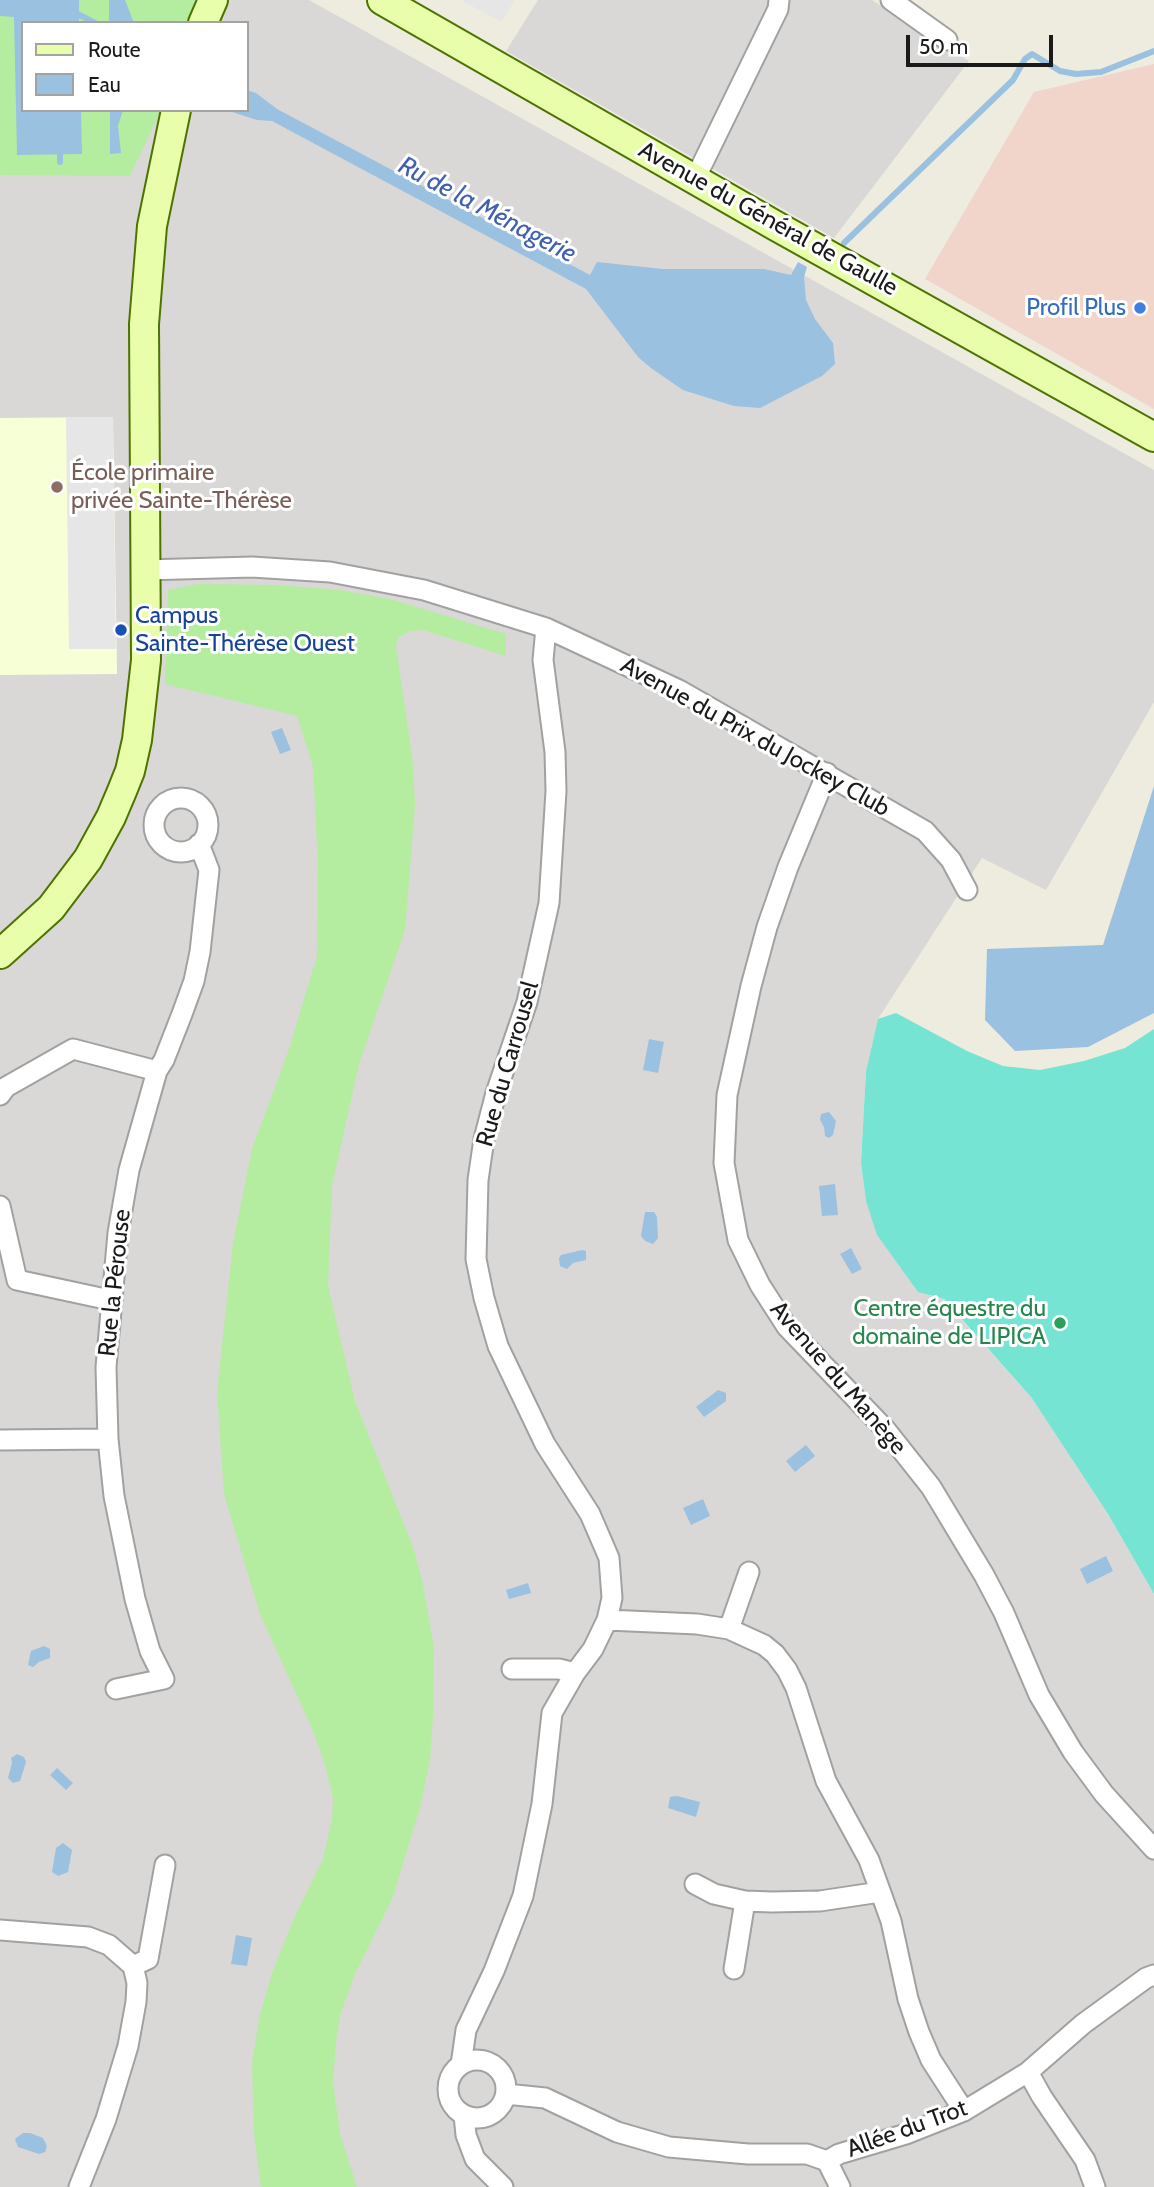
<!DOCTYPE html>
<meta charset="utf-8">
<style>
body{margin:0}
#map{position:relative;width:1154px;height:2187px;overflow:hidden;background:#edecdf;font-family:Cabin,sans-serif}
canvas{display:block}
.legend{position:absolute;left:21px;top:21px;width:228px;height:91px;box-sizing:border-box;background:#fff;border:2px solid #a3a3a3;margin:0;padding:9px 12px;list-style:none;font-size:21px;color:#1a1a1a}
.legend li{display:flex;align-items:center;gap:14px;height:35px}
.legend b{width:35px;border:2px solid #a3a3a3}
.scale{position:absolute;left:906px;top:35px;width:147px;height:32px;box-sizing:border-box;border:4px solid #1a1a1a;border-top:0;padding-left:9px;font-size:21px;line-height:24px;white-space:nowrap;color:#1a1a1a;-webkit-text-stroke:5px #fff;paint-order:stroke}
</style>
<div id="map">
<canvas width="1154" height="2187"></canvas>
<ul class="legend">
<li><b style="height:9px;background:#e8feab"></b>Route</li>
<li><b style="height:19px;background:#9ac1e0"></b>Eau</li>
</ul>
<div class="scale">50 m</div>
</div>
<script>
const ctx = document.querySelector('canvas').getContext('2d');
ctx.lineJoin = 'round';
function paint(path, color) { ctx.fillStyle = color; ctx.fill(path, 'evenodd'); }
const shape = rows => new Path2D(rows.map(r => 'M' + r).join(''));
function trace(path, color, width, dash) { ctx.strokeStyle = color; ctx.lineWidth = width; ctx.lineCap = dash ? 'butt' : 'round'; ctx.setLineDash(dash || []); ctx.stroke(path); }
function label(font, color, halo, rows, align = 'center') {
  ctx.font = font + ' Cabin,sans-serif'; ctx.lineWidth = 6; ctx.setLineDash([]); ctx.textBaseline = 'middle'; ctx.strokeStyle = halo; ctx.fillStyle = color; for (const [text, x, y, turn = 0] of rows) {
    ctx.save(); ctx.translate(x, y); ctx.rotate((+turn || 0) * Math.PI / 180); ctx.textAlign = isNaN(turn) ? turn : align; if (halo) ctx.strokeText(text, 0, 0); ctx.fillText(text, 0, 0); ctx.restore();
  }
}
paint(shape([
 [0,0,309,0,1154,470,1154,702,1046,890,982,858,878,1019,866,1071,861,1163,866,1201,878,1235,918,1292,943,1299,1031,1397,1108,1514,1154,1594,1154,2187,0,2187],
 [23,23,247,23,247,110,23,110],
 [538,0,872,0,969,61,834,238,506,51]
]), '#d9d8d7');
paint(shape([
 [1154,64,1154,409,925,279,1034,92]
]), '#f1d5cb');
paint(shape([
 [113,417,117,674,0,675,0,418]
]), '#f6ffd6');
paint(shape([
 [0,0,195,0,189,23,23,23,23,110,161,110,130,176,0,175],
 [198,584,277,585,340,590,390,599,506,634,506,656,423,630,410,631,398,638,396,646,413,763,415,806,405,930,359,1064,332,1186,328,1285,335,1316,355,1401,413,1547,423,1584,434,1648,433,1718,430,1760,421,1804,393,1897,355,1974,340,2015,336,2043,333,2082,340,2134,357,2187,261,2187,254,2134,252,2063,259,2018,272,1973,294,1918,323,1859,332,1819,333,1798,325,1765,314,1733,260,1614,224,1494,217,1391,233,1243,252,1149,288,1052,317,956,318,863,313,767,297,716,165,684,168,590]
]), '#b4ed9f');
paint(shape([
 [896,1013,967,1051,1003,1066,1040,1070,1084,1061,1125,1048,1154,1029,1154,1594,1108,1514,1031,1397,944,1299,918,1292,877,1235,866,1201,861,1163,866,1071,878,1019]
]), '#75e4d2');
paint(shape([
 [461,0,515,0,501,22],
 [66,417,113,417,116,649,69,649]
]), '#e6e6e6');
paint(shape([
 [0,0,79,0,79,23,23,23,23,110,81,110,82,154,17,155,14,17,0,16],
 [109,0,125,0,134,23,109,23],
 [247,90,256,93,277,109,590,275,597,262,663,269,764,269,791,275,798,262,807,267,804,277,806,300,815,319,833,343,835,364,822,376,760,408,734,406,683,390,651,368,638,357,586,289,272,121,257,120,226,110,247,110],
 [110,110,123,110,118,126,121,153,110,154],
 [282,728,291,750,280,754,271,732],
 [1154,786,1154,1013,1088,1047,1015,1051,985,1020,987,949,1103,945],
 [649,1039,664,1042,658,1073,643,1070],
 [829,1112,836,1121,833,1135,829,1138,825,1136,824,1127,820,1120,821,1114],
 [835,1184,838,1215,822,1216,819,1186],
 [645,1212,654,1212,657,1217,658,1238,653,1244,645,1241,641,1236],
 [851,1248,862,1269,852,1274,840,1254],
 [582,1250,586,1251,586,1260,573,1263,567,1269,560,1266,559,1258,561,1255],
 [718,1390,726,1393,726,1401,704,1417,696,1407],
 [806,1445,815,1456,795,1472,786,1461],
 [703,1499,710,1516,691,1525,683,1508],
 [1106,1556,1113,1571,1087,1584,1080,1569],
 [528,1583,531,1593,509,1599,506,1590],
 [44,1646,50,1649,50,1658,39,1662,33,1667,28,1665,31,1651],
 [17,1754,24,1757,26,1762,20,1781,13,1783,8,1778,12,1763,11,1758],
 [57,1768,73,1783,66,1790,50,1775],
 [677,1796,700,1802,696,1817,668,1808,670,1797],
 [63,1843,72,1850,68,1872,58,1876,52,1872,56,1848],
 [236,1935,252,1938,247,1966,231,1964],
 [23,2133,30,2133,43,2138,47,2146,45,2152,39,2154,18,2147,15,2139]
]), '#9ac1e0');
trace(shape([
 [72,11,95,23],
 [60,147,60,162],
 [844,243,1013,80,1025,59,1032,54,1060,71,1076,74,1101,72,1154,51]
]), '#9ac1e0', 6);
const street = shape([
 [891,0,947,40],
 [695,179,778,9,779,0],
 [145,570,252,567,330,572,424,590,546,628,679,690,925,831,951,860,967,890],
 [827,773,788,867,767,927,751,986,727,1095,724,1163,738,1240,760,1285,787,1327,885,1429,931,1487,984,1575,1004,1613,1039,1695,1073,1752,1104,1794,1154,1849],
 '154 825a27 27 0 1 1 54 0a27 27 0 1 1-54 0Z',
 [0,1095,6,1087,73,1049,157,1071],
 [0,1206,17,1280,110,1300],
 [0,1440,108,1439],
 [607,1620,697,1624,729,1629,764,1645,775,1654,787,1670,796,1688,826,1781,869,1860,891,1921,908,1999,919,2032,931,2060,964,2111],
 [729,1629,749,1572],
 [512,1669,559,1669,575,1673],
 [116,1689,164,1679,150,1651,135,1599,114,1496,108,1439,106,1367,118,1233,129,1170,157,1071,164,1060,182,1014,194,981,200,952,209,870,199,844],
 [695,1884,714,1894,745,1901,772,1902,820,1901,880,1892],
 [0,1930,88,1937,109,1945,133,1966,137,1983,136,2002,128,2046,106,2119,79,2187],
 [133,1966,148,1959,165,1865],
 [734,1969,745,1901],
 '448 2089a29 29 0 1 1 58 0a29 29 0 1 1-58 0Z',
 [461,2065,466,2030,494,1971,523,1896,542,1804,552,1713,575,1673,593,1649,607,1620,612,1598,609,1558,590,1514,545,1444,498,1346,484,1298,476,1259,478,1180,484,1139,496,1093,527,1002,549,903,556,791,555,752,543,660,546,628],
 [1028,2072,1042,2097,1085,2160,1095,2187],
 [506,2094,545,2098,617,2132,669,2147,748,2154,807,2154,827,2161,839,2154,906,2134,964,2111,1028,2072,1083,2024,1146,1978,1154,1975],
 [464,2115,466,2135,475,2159,503,2187],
 [827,2161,840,2187]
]);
const secondary = shape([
 [382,0,776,226,1154,437],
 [203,23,213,0],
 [0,954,51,908,88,859,111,817,122,791,130,771,137,740,146,660,144,324,152,226,176,110]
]);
trace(street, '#a1a1a1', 23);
trace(secondary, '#4d7300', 32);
trace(street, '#fff', 19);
trace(secondary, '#e8feab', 28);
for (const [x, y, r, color] of [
 [1140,308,7,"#3f7fe0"],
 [57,487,7,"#8d6e63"],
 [121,630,7,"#1a4fb4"],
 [1060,1323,7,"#2e9e5b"]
]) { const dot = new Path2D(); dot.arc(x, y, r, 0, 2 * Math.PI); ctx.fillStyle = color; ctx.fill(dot); trace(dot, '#fff', 2.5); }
label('24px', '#1a1a1a', '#fff', [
 ["Avenue du Général de Gaulle",768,219,29],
 ["Avenue du Prix du Jockey Club",755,737,29],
 ["Rue du Carrousel",508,1064,-74],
 ["Rue la Pérouse",115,1283,-84],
 ["Avenue du Manège",838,1378,49],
 ["Allée du Trot",907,2129,-20]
]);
label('24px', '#366cbe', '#fff', [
 ["Profil Plus",1126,308]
], 'right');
label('24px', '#785e54', '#fff', [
 ["École primaire",71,473],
 ["privée Sainte-Thérèse",71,501]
], 'left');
label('24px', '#164399', '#fff', [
 ["Campus",135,616],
 ["Sainte-Thérèse Ouest",135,644]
], 'left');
label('24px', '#27864d', '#fff', [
 ["Centre équestre du",1046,1309],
 ["domaine de LIPICA",1046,1337]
], 'right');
label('italic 26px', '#4160b0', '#fff', [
 ["Ru de la Ménagerie",487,210,28]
]);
</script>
